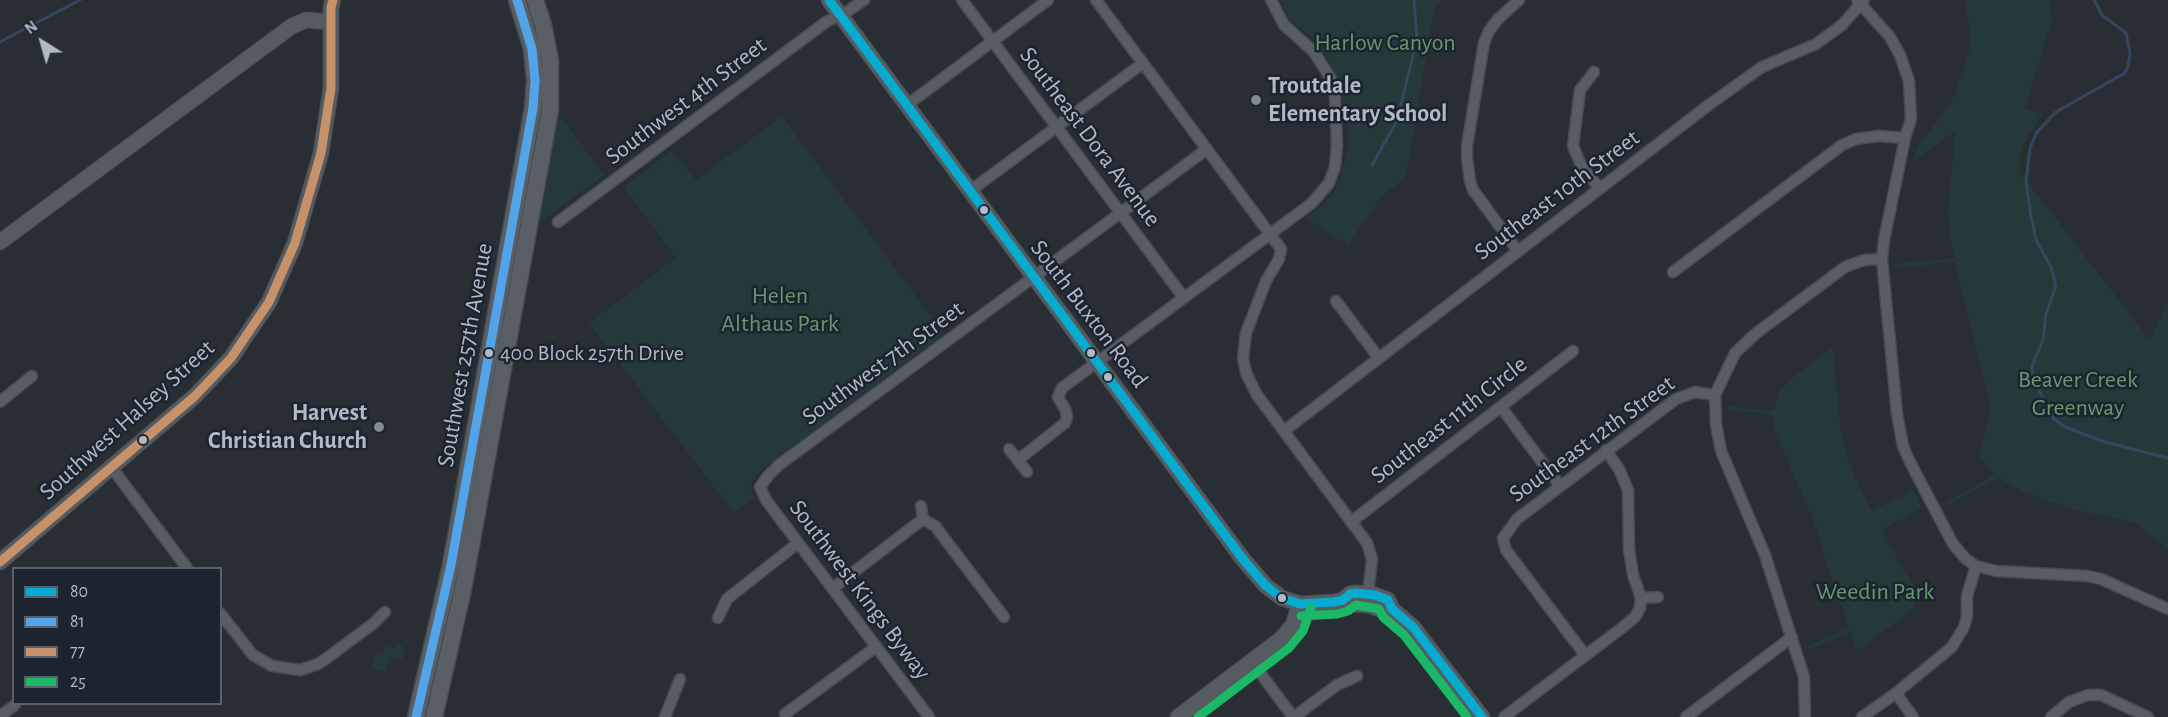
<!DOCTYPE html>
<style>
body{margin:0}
#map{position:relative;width:2168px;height:717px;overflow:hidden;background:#282e34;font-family:"Alegreya Sans",sans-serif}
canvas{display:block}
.legend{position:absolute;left:12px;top:567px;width:210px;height:138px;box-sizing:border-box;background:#1b242f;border:2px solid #57606c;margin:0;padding:8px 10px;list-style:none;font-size:18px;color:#b1bac7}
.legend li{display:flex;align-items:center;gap:12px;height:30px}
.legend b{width:30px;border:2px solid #57606c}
.north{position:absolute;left:12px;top:12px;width:60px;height:60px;-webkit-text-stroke:4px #1b242f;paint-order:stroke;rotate:323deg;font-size:16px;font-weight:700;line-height:24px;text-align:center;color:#b1bac7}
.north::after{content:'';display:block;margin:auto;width:21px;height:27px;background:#b1bac7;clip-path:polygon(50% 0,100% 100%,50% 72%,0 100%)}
</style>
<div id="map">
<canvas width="2168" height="717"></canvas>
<ul class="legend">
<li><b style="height:8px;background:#06acd0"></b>80</li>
<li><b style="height:8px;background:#53a3e8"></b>81</li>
<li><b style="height:8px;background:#c7916a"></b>77</li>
<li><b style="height:8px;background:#1ab867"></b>25</li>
</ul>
<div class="north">N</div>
</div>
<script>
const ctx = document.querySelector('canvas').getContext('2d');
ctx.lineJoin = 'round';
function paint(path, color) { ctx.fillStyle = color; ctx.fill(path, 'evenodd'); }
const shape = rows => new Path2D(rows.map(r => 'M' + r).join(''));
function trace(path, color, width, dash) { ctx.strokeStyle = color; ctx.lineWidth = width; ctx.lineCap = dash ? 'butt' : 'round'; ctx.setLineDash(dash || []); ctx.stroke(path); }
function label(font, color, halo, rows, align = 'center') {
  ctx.font = font + ' "Alegreya Sans",sans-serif'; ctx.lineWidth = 5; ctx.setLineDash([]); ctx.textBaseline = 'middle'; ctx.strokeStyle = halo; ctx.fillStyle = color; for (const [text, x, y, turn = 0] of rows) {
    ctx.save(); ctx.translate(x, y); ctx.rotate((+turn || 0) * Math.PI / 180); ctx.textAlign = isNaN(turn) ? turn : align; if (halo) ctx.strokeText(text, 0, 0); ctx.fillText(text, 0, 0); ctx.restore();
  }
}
paint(shape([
 [1279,0,1442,0,1434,11,1406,177,1382,196,1348,245,1306,218,1328,200,1334,193,1341,177,1347,153,1348,127,1341,90,1328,58,1312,38,1288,18],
 [1965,0,2049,0,2052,19,2025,108,2042,115,2029,134,2021,151,2019,171,2150,340,2168,301,2168,549,2134,522,2076,510,2028,494,1998,478,1948,505,1947,501,1994,475,1979,455,1990,410,1987,392,1955,262,1896,268,1895,264,1954,258,1950,238,1948,211,1955,131,1914,161,1917,148,1953,99,1971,45],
 [559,114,604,175,539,223,556,128],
 [782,116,944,334,765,467,752,480,751,489,754,498,734,513,589,323,676,258,623,187,672,151,696,180],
 [1833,347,1841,430,1848,459,1860,488,1872,511,1913,490,1922,508,1882,530,1908,577,1920,592,1912,610,1857,651,1850,632,1809,650,1807,646,1849,628,1831,578,1816,527,1775,432,1772,415,1727,410,1728,406,1773,411,1778,394,1789,380],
 [398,642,405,649,402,660,390,657,386,672,371,668,375,653,382,655,384,648,387,646,394,648]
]), '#25383a');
trace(shape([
 [2094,0,2102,15,2126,33,2130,53,2128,67,2124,74,2116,78,2056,112,2037,132,2030,148,2026,181,2031,216,2036,240,2051,267,2056,286,2046,314,2043,340,2032,366,2033,378,2053,418,2065,427,2105,442,2168,458],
 [0,42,80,0],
 [1372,165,1397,121,1417,39,1414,0]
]), '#34475e', 3);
const street = shape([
 [962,0,1184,298],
 [1096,0,1281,249,1279,259,1266,281,1246,333,1243,358,1246,373,1257,395,1367,543,1372,559,1368,594],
 [1857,0,1890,37,1900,55,1909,81,1911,119,1905,138,1884,240,1882,259,1897,414,1903,446,1910,462,1953,544,1966,559,1976,566,1996,571,2087,576,2101,579,2168,609],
 [1594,72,1580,90,1573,146,1581,165,1600,189],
 [907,105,1048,0],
 [970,191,1143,63],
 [558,222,826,22,848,11,864,0],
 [1518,251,1473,190,1470,181,1467,158,1467,146,1484,43,1489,31,1498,19,1519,0],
 [1673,272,1842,145,1856,139,1879,136,1905,138],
 [1336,301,1378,357],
 [0,402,32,376],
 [1501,407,1560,486],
 [1284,431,1710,104,1762,67,1816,44,1842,25,1864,0],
 [1009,449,1027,472],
 [1018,460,1065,423,1067,418,1066,411,1058,397,1062,388,1312,203,1329,183,1335,167,1337,145,1335,97,1331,79,1314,52,1284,25,1271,0],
 [112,468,187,568],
 [921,506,923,519],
 [923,519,935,526,1004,617],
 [1351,522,1573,351],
 [1503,538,1517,519,1676,399,1695,392,1715,395],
 [1503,538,1506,550,1585,655],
 [833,588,923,519],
 [1641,598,1658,597],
 [220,613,253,655,272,666,300,670,318,664,327,658,374,623,385,612],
 [718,618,727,599,798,543],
 [1252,662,1293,717],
 [1896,693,1913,717],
 [785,714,876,647],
 [0,716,15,705],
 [665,717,680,679],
 [929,717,766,500,760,487,768,476,779,465,1207,149],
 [1294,717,1337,685,1357,676],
 [1504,717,1623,627,1635,617,1640,608,1641,598,1633,575,1629,549,1628,490,1619,469,1606,450],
 [1686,717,1792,637],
 [1805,717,1804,677,1765,555,1721,451,1716,424,1715,395,1735,353,1755,334,1845,267,1864,260,1882,259],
 [1862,717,1896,693,1952,647,1964,627,1967,616,1967,596,1976,566],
 [2051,717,2069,702,2088,695,2101,695,2148,717]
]);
const secondary = shape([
 [829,0,1242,558,1266,586,1282,598,1300,604,1334,602,1343,600,1350,594,1356,593,1375,595,1388,600,1392,609,1413,627,1482,717],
 [0,242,292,26,306,20,331,22],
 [0,562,195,396,231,358,269,302,295,243,321,153,331,88,331,7,333,0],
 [1343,600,1351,604,1368,605,1382,610,1392,609],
 [1178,717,1281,639,1293,625,1300,604]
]);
const primary = shape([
 [416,717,451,565,533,108,535,81,532,49,517,0],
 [434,717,463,589,550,110,550,60,543,25,535,0]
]);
trace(street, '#464a4f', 13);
trace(secondary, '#464a4f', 17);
trace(primary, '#454a51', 19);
trace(street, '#585c63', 10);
trace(secondary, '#565b61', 15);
trace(primary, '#5a5f65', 16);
trace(shape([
 [829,0,1242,558,1266,586,1282,598,1300,604,1334,602,1343,600,1350,594,1356,593,1375,595,1388,600,1392,609,1413,627,1482,717]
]), '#06acd0', 9);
trace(shape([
 [416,717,451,565,533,108,535,81,532,49,517,0]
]), '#53a3e8', 9);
trace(shape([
 [0,562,195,396,231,358,269,302,295,243,321,153,331,88,331,7,333,0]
]), '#c7916a', 9);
trace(shape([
 [1301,616,1337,614,1348,611,1356,605,1379,609,1383,617,1404,635,1467,717],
 [1198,717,1289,648,1303,631,1311,608]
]), '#1ab867', 9);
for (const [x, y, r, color] of [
 [1256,100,6,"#818994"],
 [984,210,5,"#b1bac7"],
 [489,353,5,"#b1bac7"],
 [1091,353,5,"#b1bac7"],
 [1108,377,5,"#b1bac7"],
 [379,427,6,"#818994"],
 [143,440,5,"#b1bac7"],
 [1282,598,5,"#b1bac7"]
]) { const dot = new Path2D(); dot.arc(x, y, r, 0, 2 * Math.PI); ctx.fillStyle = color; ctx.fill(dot); trace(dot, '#1b242f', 2); }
label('22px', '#b1bac7', '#1b242f', [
 ["400 Block 257th Drive",500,353]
], 'left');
label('24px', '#689870', '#1b242f', [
 ["Harlow Canyon",1385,43],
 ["Helen",780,296],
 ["Althaus Park",780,324],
 ["Beaver Creek",2078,380],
 ["Greenway",2078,408],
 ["Weedin Park",1875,592]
]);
label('bold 24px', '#b1bac7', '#1b242f', [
 ["Troutdale",1268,86],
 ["Elementary School",1268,114],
 ["Harvest",367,413,"right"],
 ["Christian Church",367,441,"right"]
], 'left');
label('24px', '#b1bac7', '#1b242f', [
 ["Southwest 4th Street",686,101,-37],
 ["Southeast Dora Avenue",1090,137,53],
 ["Southeast 10th Street",1557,195,-37],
 ["South Buxton Road",1089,314,53],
 ["Southwest 257th Avenue",465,355,-80],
 ["Southwest 7th Street",883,363,-36],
 ["Southwest Halsey Street",127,420,-42],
 ["Southeast 11th Circle",1449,420,-38],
 ["Southeast 12th Street",1592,439,-36],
 ["Southwest Kings Byway",860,590,53]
]);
</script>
